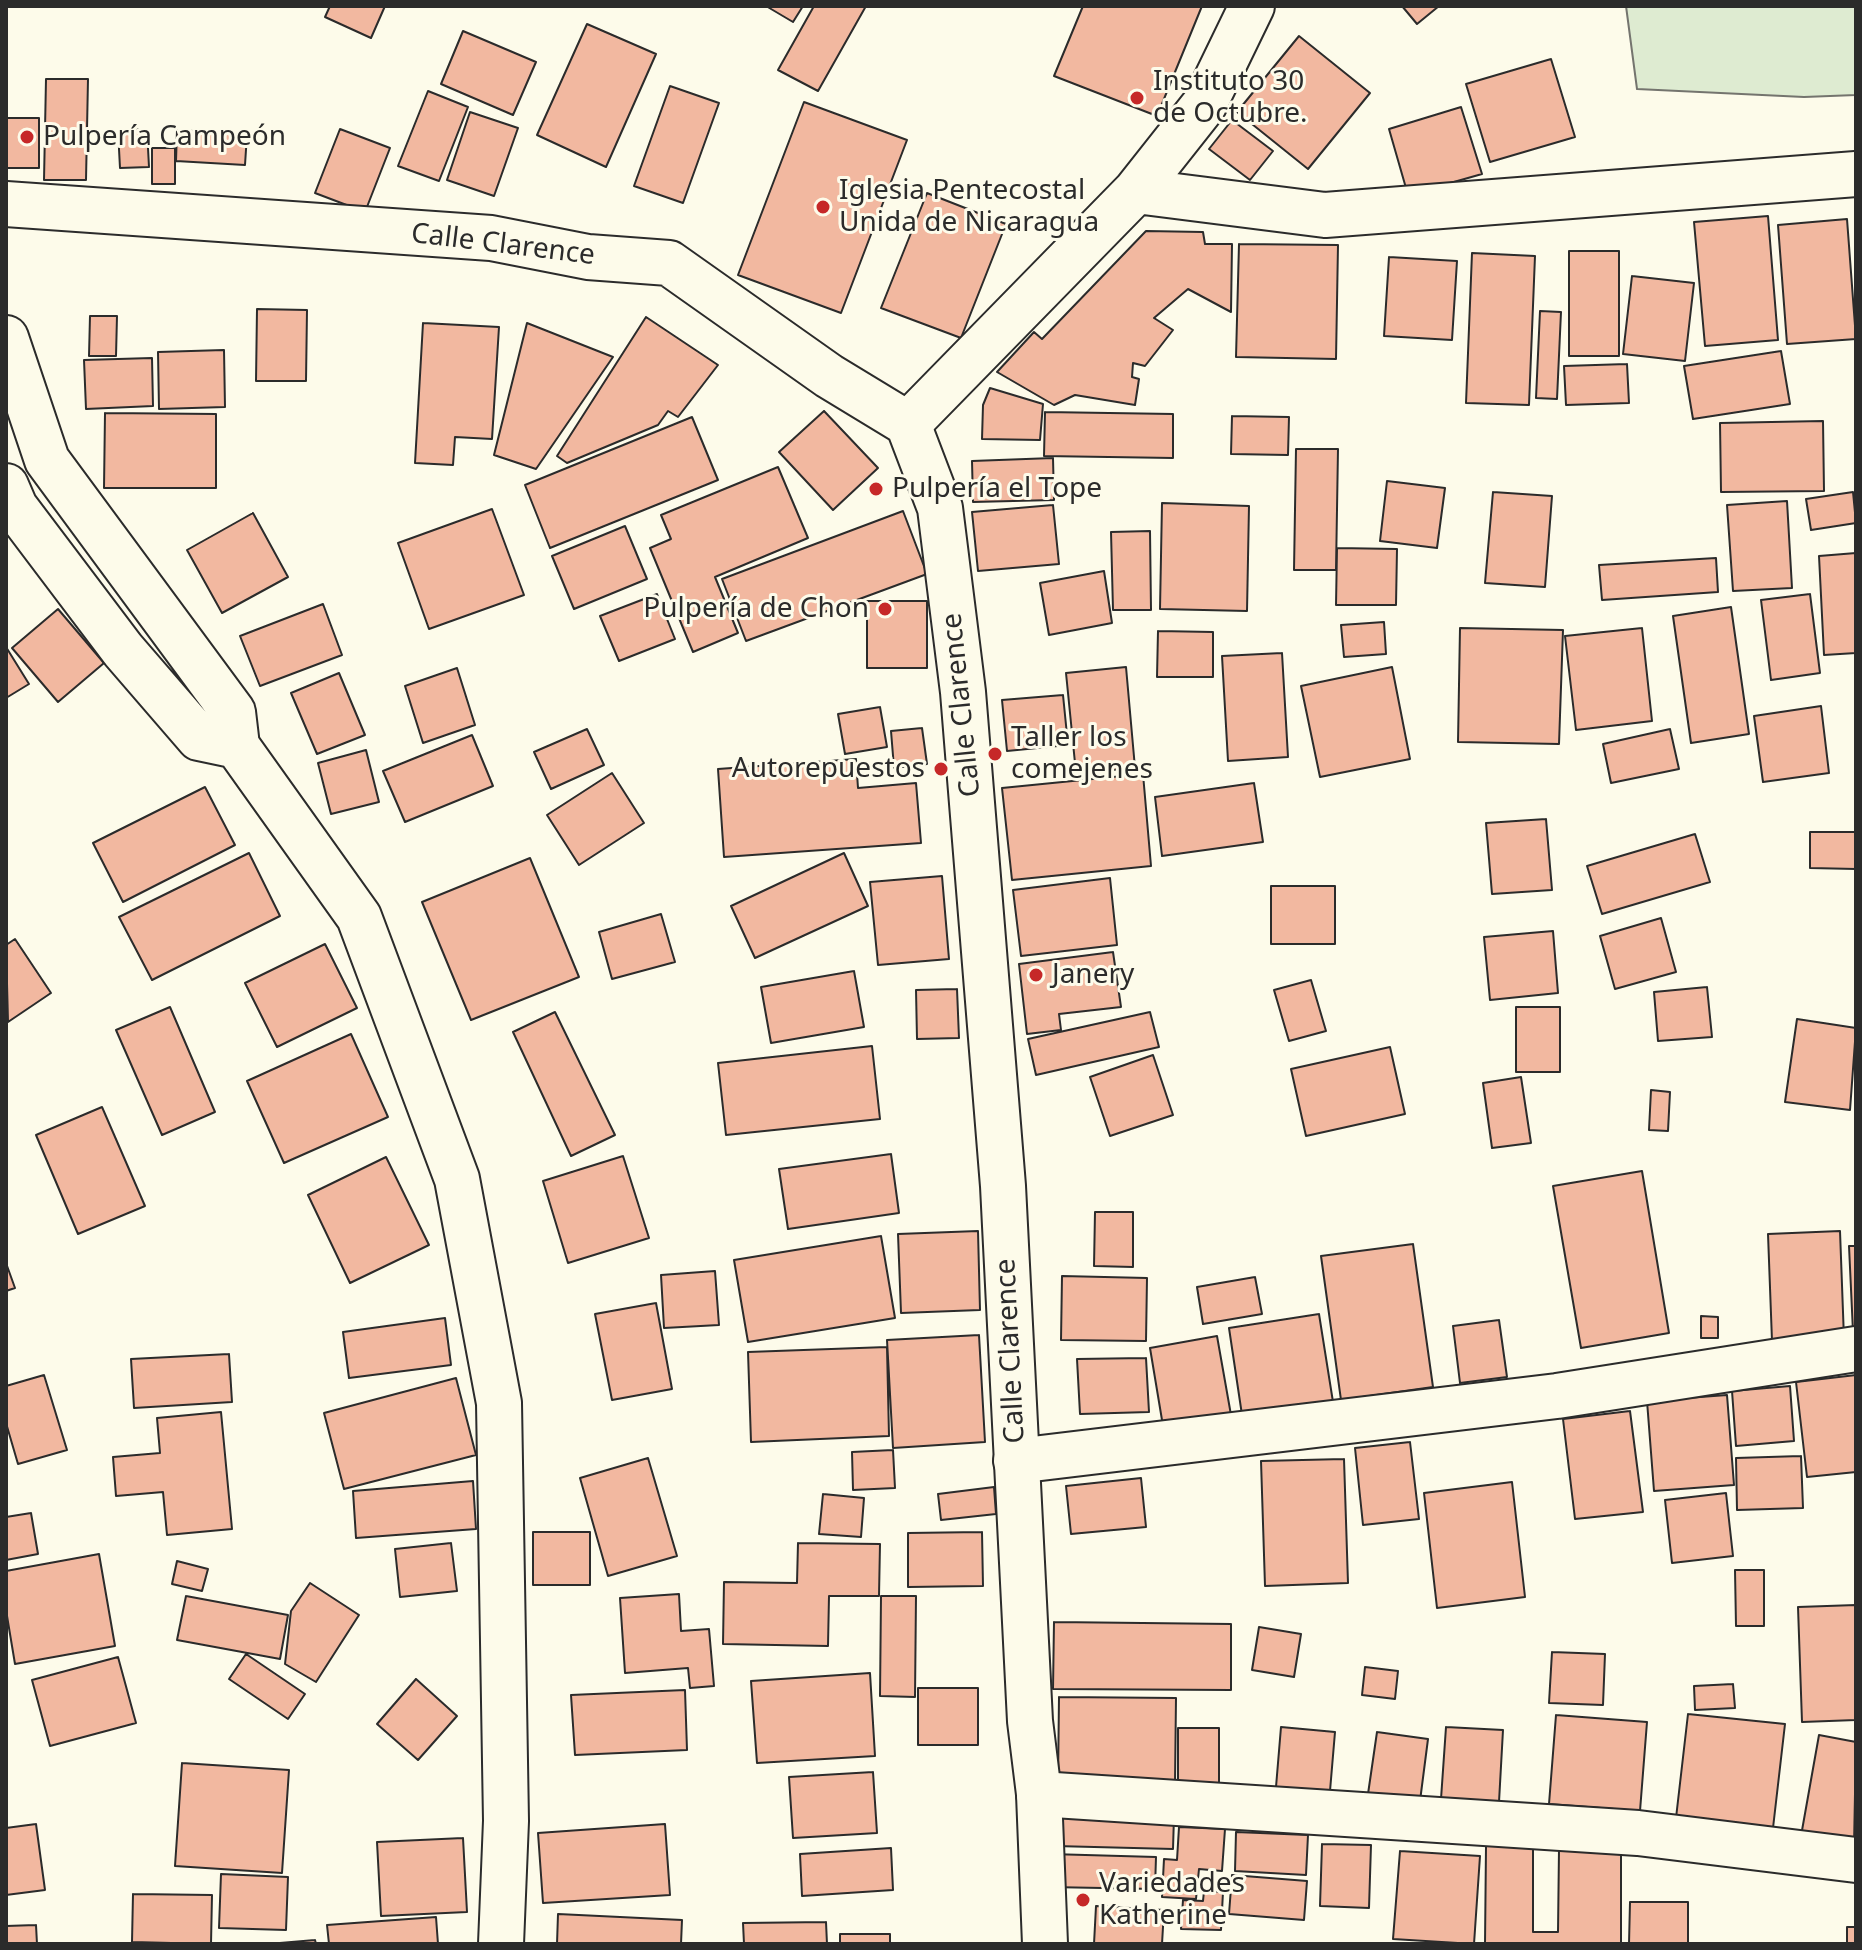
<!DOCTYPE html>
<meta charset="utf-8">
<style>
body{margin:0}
#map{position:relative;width:1862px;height:1950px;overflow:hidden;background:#fdfbea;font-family:"Noto Sans",sans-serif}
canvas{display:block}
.frame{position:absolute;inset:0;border:8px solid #2b2b2b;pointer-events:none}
</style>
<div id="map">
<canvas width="1862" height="1950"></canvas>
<div class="frame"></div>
</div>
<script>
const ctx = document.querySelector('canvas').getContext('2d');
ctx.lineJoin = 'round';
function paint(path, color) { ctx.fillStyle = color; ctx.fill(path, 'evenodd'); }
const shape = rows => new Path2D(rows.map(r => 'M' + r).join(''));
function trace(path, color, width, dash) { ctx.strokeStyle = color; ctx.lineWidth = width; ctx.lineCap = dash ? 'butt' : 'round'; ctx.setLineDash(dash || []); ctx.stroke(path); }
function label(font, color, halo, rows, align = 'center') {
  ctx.font = font + ' "Noto Sans",sans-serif'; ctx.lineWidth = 6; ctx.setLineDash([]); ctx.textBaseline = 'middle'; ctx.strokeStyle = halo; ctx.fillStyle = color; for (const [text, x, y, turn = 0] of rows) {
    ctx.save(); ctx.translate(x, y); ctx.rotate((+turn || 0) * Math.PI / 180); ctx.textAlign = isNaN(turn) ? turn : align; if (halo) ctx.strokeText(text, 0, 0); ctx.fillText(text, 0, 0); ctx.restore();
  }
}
const green = shape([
 [1626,6,1856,6,1856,95,1804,97,1637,89,1626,6]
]);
paint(green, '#deebd1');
trace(green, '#74746e', 2);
const building = shape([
 [330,6,385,6,371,38,325,17,330,6],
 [766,6,803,6,793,22,766,6],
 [814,6,866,6,818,91,778,70,814,6],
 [1083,6,1202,6,1157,116,1054,76,1083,6],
 [1402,6,1439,6,1417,24,1402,6],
 [587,24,656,54,606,167,537,135,587,24],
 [463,31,536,62,513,115,441,84,463,31],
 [1299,36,1370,93,1308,169,1237,112,1299,36],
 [1551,59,1575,137,1490,162,1466,84,1551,59],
 [46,79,88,79,86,180,44,180,46,79],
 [670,86,719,103,683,203,634,186,670,86],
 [428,91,468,107,439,181,398,166,428,91],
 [804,102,907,140,841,313,738,275,804,102],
 [1461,107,1482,174,1408,195,1389,129,1461,107],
 [470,112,518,128,494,196,447,180,470,112],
 [6,118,39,118,39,168,6,168,6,118],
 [1232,120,1273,151,1250,180,1209,149,1232,120],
 [147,129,149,167,120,168,118,130,147,129],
 [340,129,390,148,365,212,315,193,340,129],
 [177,130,247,134,245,165,176,161,177,130],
 [152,148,175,148,175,184,152,184,152,148],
 [927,193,1006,224,961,338,881,308,927,193],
 [1768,216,1778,340,1705,346,1694,222,1768,216],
 [1847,219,1856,339,1787,344,1778,225,1847,219],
 [1146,231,1203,232,1205,244,1232,244,1231,312,1188,289,1154,318,1173,330,1145,366,1133,363,1132,377,1139,379,1135,405,1075,395,1054,405,997,372,1034,332,1042,339,1146,231],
 [1239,244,1338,245,1336,359,1236,357,1239,244],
 [1569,251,1619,251,1619,356,1569,356,1569,251],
 [1472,253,1535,256,1529,405,1466,403,1472,253],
 [1389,257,1457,261,1452,340,1384,336,1389,257],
 [1632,276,1694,283,1685,361,1623,354,1632,276],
 [257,309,307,310,306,381,256,381,257,309],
 [1540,311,1561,312,1557,399,1536,398,1540,311],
 [90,316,117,316,116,356,89,356,90,316],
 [646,317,718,365,678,417,668,411,658,425,567,463,557,456,646,317],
 [423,323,499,327,492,439,455,437,453,465,415,463,423,323],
 [527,323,613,357,536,469,494,455,527,323],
 [224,350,225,407,159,409,158,352,224,350],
 [1781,351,1790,404,1693,419,1684,366,1781,351],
 [152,358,153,406,86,409,84,360,152,358],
 [1627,364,1629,403,1566,405,1564,366,1627,364],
 [990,388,1043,404,1040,440,982,439,983,405,990,388],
 [824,411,878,468,833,510,779,452,824,411],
 [1045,412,1173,414,1173,458,1044,456,1045,412],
 [105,413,216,414,216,488,104,488,105,413],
 [1232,416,1289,417,1288,455,1231,454,1232,416],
 [692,417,718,480,550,548,525,485,692,417],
 [1823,421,1824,491,1721,492,1720,423,1823,421],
 [1296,449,1338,449,1336,570,1294,570,1296,449],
 [1053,458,1054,500,973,502,972,461,1053,458],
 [778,467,808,538,715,577,738,633,693,652,650,548,671,539,661,515,778,467],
 [1387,481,1445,488,1437,548,1380,541,1387,481],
 [1493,492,1552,496,1545,587,1485,583,1493,492],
 [1853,492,1856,523,1811,530,1806,499,1853,492],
 [1787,501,1792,588,1733,591,1727,505,1787,501],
 [1162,503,1249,506,1247,611,1160,609,1162,503],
 [1053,505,1059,564,978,571,972,512,1053,505],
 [492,509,524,595,429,629,398,543,492,509],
 [903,511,927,574,746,641,722,579,903,511],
 [253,513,288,577,222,613,187,550,253,513],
 [625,526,647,579,574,609,552,556,625,526],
 [1150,531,1151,610,1113,610,1111,532,1150,531],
 [1337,548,1397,549,1396,605,1336,605,1337,548],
 [1856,553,1856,653,1824,655,1819,556,1856,553],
 [1716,558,1718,592,1602,600,1599,565,1716,558],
 [1104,571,1112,623,1049,635,1040,583,1104,571],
 [657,594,675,639,619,661,600,616,657,594],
 [1810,594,1820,673,1771,680,1761,600,1810,594],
 [867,601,927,601,927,668,867,668,867,601],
 [323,604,342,655,260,686,240,636,323,604],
 [1731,607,1749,734,1691,743,1673,616,1731,607],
 [58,609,104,663,58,702,12,648,58,609],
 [1384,622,1386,654,1344,657,1341,625,1384,622],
 [1460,628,1563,630,1559,744,1458,742,1460,628],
 [1642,628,1652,721,1576,730,1565,636,1642,628],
 [1158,631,1213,632,1213,677,1157,677,1158,631],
 [6,647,29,684,6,698,6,647],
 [1282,653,1288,757,1228,761,1222,656,1282,653],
 [1126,667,1135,768,1076,773,1066,673,1126,667],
 [1392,667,1410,759,1320,777,1301,686,1392,667],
 [457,668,475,725,423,743,405,686,457,668],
 [339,673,365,735,317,754,291,693,339,673],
 [1063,695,1068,745,1007,751,1002,700,1063,695],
 [1821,706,1829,773,1763,782,1754,716,1821,706],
 [880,707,887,747,845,754,838,714,880,707],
 [922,728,927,764,894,768,891,731,922,728],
 [587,729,604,765,551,789,534,752,587,729],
 [1670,729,1679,769,1611,783,1603,744,1670,729],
 [472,735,493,786,405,822,383,771,472,735],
 [366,750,379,802,331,814,318,763,366,750],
 [856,759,858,788,916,783,921,843,724,857,718,769,856,759],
 [612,773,644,823,579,865,547,815,612,773],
 [1143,774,1151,866,1012,880,1002,788,1143,774],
 [1254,783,1263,842,1162,856,1155,797,1254,783],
 [205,787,235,845,123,902,93,843,205,787],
 [1546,819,1552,890,1492,894,1486,823,1546,819],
 [1810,832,1856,832,1856,869,1810,868,1810,832],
 [1695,834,1710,882,1602,914,1587,866,1695,834],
 [249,853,280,916,152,980,119,917,249,853],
 [844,853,868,906,755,958,731,906,844,853],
 [530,858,579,977,471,1020,422,902,530,858],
 [942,876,949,959,878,965,870,882,942,876],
 [1110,878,1117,945,1021,956,1013,890,1110,878],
 [1271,886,1335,886,1335,944,1271,944,1271,886],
 [661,914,675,962,612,979,599,932,661,914],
 [1661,918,1676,972,1615,989,1600,936,1661,918],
 [1553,931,1558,993,1490,1000,1484,937,1553,931],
 [15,939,51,993,8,1022,6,945,15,939],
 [325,944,357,1008,277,1047,245,983,325,944],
 [1113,952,1121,1007,1059,1014,1061,1030,1027,1034,1019,964,1113,952],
 [854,971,864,1027,771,1043,761,987,854,971],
 [1311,980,1326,1031,1289,1041,1274,990,1311,980],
 [1707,987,1712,1037,1658,1041,1654,992,1707,987],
 [957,989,959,1038,917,1039,916,990,957,989],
 [170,1007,215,1112,162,1135,116,1030,170,1007],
 [1516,1007,1560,1007,1560,1072,1516,1072,1516,1007],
 [555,1012,615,1135,571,1156,513,1032,555,1012],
 [1150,1012,1159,1047,1036,1075,1028,1039,1150,1012],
 [1797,1019,1856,1028,1850,1110,1785,1102,1797,1019],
 [351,1034,388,1117,284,1163,247,1081,351,1034],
 [872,1046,880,1119,726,1135,718,1063,872,1046],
 [1390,1047,1405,1114,1306,1136,1291,1069,1390,1047],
 [1153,1055,1173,1115,1110,1136,1090,1077,1153,1055],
 [1521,1077,1531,1143,1492,1148,1483,1083,1521,1077],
 [1651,1090,1670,1092,1668,1131,1649,1130,1651,1090],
 [102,1107,145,1206,78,1234,36,1135,102,1107],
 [891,1154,899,1213,788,1229,779,1169,891,1154],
 [623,1156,649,1238,568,1263,543,1181,623,1156],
 [386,1157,429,1245,350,1283,308,1195,386,1157],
 [1642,1171,1669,1333,1581,1348,1553,1186,1642,1171],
 [1095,1212,1133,1212,1133,1267,1094,1266,1095,1212],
 [978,1231,980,1310,901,1313,898,1234,978,1231],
 [1840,1231,1844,1339,1772,1341,1768,1234,1840,1231],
 [881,1236,895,1318,748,1342,734,1260,881,1236],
 [1413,1244,1433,1387,1341,1400,1321,1256,1413,1244],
 [1849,1246,1856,1246,1856,1332,1853,1332,1849,1246],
 [6,1263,15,1288,6,1291,6,1263],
 [715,1271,719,1325,664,1328,661,1275,715,1271],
 [1062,1276,1147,1278,1146,1341,1061,1340,1062,1276],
 [1255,1277,1262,1314,1203,1324,1197,1287,1255,1277],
 [656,1303,672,1389,612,1400,595,1314,656,1303],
 [1319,1314,1333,1402,1242,1415,1229,1328,1319,1314],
 [1701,1316,1718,1317,1718,1338,1701,1338,1701,1316],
 [445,1318,451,1365,349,1378,343,1332,445,1318],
 [1499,1320,1507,1377,1460,1383,1453,1326,1499,1320],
 [979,1335,985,1442,893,1448,887,1340,979,1335],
 [1217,1336,1231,1415,1163,1426,1150,1348,1217,1336],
 [887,1347,889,1436,751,1442,748,1352,887,1347],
 [229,1354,232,1402,134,1408,131,1359,229,1354],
 [1146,1358,1149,1412,1080,1414,1077,1359,1146,1358],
 [44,1375,67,1450,18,1464,6,1423,6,1386,44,1375],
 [1856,1375,1856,1472,1807,1477,1796,1382,1856,1375],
 [456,1378,476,1455,344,1489,324,1413,456,1378],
 [1790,1386,1794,1441,1736,1446,1732,1391,1790,1386],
 [1727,1395,1734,1485,1654,1491,1647,1401,1727,1395],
 [1630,1411,1643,1512,1575,1519,1563,1419,1630,1411],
 [221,1412,232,1529,167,1535,163,1492,116,1496,113,1457,160,1453,157,1418,221,1412],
 [1410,1442,1419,1519,1363,1525,1355,1448,1410,1442],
 [893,1450,895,1488,853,1490,852,1452,893,1450],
 [1801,1456,1803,1508,1737,1510,1736,1458,1801,1456],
 [648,1458,677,1556,608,1576,580,1478,648,1458],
 [1344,1459,1348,1583,1265,1586,1261,1461,1344,1459],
 [1141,1478,1146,1527,1071,1534,1066,1486,1141,1478],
 [473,1481,476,1529,356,1538,353,1491,473,1481],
 [1512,1482,1525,1597,1437,1608,1424,1493,1512,1482],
 [994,1487,996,1514,941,1520,938,1494,994,1487],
 [1726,1493,1733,1556,1672,1563,1665,1500,1726,1493],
 [823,1494,864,1498,861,1537,819,1534,823,1494],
 [31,1513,38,1554,6,1560,6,1517,31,1513],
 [533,1532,590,1532,590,1585,533,1585,533,1532],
 [982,1532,983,1586,908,1587,908,1533,982,1532],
 [451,1543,457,1591,400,1597,395,1549,451,1543],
 [798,1543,880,1544,879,1596,829,1596,828,1646,723,1644,724,1582,797,1583,798,1543],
 [99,1554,115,1646,15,1664,6,1610,6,1571,99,1554],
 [177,1561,208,1569,202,1591,172,1584,177,1561],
 [1735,1570,1764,1570,1764,1626,1736,1626,1735,1570],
 [310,1583,359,1615,316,1682,285,1664,291,1611,310,1583],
 [679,1594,681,1631,709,1629,714,1686,690,1688,688,1668,625,1673,620,1598,679,1594],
 [186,1596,288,1615,280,1659,177,1640,186,1596],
 [881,1596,916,1596,915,1697,880,1696,881,1596],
 [1856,1605,1856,1720,1802,1722,1798,1607,1856,1605],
 [1054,1622,1231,1624,1231,1690,1053,1689,1054,1622],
 [1259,1627,1301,1634,1294,1677,1252,1670,1259,1627],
 [1552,1652,1605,1654,1603,1705,1549,1703,1552,1652],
 [246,1654,305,1694,288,1719,229,1679,246,1654],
 [118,1657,136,1723,50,1746,32,1680,118,1657],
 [1365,1667,1398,1671,1395,1699,1362,1695,1365,1667],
 [870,1673,875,1756,757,1763,751,1681,870,1673],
 [416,1679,457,1716,418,1760,377,1724,416,1679],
 [1733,1684,1735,1708,1695,1710,1694,1686,1733,1684],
 [918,1688,978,1688,978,1745,918,1745,918,1688],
 [685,1690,687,1750,575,1755,571,1695,685,1690],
 [1059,1697,1176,1698,1175,1783,1058,1782,1059,1697],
 [1688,1714,1785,1724,1773,1828,1676,1818,1688,1714],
 [1556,1715,1647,1722,1640,1811,1549,1804,1556,1715],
 [1281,1727,1335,1732,1330,1791,1276,1787,1281,1727],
 [1446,1727,1503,1730,1499,1802,1441,1799,1446,1727],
 [1178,1728,1219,1728,1219,1784,1178,1783,1178,1728],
 [1377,1732,1428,1739,1420,1801,1368,1794,1377,1732],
 [1819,1735,1856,1742,1854,1846,1801,1836,1819,1735],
 [182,1763,289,1770,282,1873,175,1866,182,1763],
 [873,1772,877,1833,793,1838,789,1777,873,1772],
 [1056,1813,1174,1816,1173,1849,1055,1846,1056,1813],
 [36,1824,45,1890,6,1895,6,1828,36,1824],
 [665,1824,670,1895,543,1903,538,1833,665,1824],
 [1179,1827,1225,1829,1222,1871,1199,1869,1196,1899,1162,1897,1164,1859,1177,1860,1179,1827],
 [1236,1832,1308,1835,1306,1875,1235,1871,1236,1832],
 [463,1838,467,1912,381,1916,377,1842,463,1838],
 [1322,1844,1371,1845,1369,1908,1320,1906,1322,1844],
 [1486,1846,1533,1846,1533,1932,1558,1932,1559,1849,1621,1850,1621,1944,1485,1944,1486,1846],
 [891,1848,893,1890,802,1896,800,1854,891,1848],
 [1400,1851,1480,1856,1474,1944,1393,1939,1400,1851],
 [1050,1854,1156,1857,1155,1889,1049,1887,1050,1854],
 [221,1874,288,1877,286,1930,219,1928,221,1874],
 [1232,1875,1307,1881,1304,1920,1229,1914,1232,1875],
 [1204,1891,1223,1892,1221,1930,1181,1929,1183,1900,1203,1901,1204,1891],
 [133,1894,212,1895,211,1944,132,1942,133,1894],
 [1630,1902,1688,1902,1688,1944,1629,1944,1630,1902],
 [1096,1906,1164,1910,1162,1944,1094,1944,1096,1906],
 [558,1914,682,1920,681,1944,557,1944,558,1914],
 [436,1917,438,1944,329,1944,327,1925,436,1917],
 [826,1922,827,1944,744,1944,743,1923,826,1922],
 [36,1925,37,1944,6,1944,6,1926,36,1925],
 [1847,1927,1856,1927,1856,1944,1847,1944,1847,1927],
 [840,1934,890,1934,890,1944,840,1944,840,1934],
 [315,1940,316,1944,268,1944,315,1940]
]);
paint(building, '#f2b8a0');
trace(building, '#2b2b2b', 2);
const minor = shape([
 [1136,191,1325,215,1856,174],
 [6,338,47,460,233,712,237,746,359,917,457,1179,499,1403,506,1821,501,1944],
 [908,424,1136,191,1204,105,1252,6],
 [6,486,15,507,123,650,199,738,237,746],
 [1016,1461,1557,1396,1856,1349],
 [1039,1794,1638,1833,1856,1860]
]);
const tertiary = shape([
 [6,204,491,238,588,257,669,263,829,376,908,424,940,508,963,692,1003,1186,1030,1721,1039,1794,1045,1944]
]);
trace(minor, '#2b2b2b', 48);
trace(tertiary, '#2b2b2b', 48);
trace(minor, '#fdfbea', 44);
trace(tertiary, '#fdfbea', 44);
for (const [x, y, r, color] of [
 [1137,98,8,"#c62828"],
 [27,137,8,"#c62828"],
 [823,207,8,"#c62828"],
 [876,489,8,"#c62828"],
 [885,609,8,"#c62828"],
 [995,754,8,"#c62828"],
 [941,769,8,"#c62828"],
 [1036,975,8,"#c62828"],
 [1083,1900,8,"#c62828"]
]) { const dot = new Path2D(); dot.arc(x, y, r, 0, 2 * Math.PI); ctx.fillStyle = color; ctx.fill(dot); trace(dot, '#fdfbea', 3); }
label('28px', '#2b2b2b', '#fdfbea', [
 ["Instituto 30",1153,82],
 ["de Octubre.",1153,114],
 ["Pulpería Campeón",43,137],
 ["Iglesia Pentecostal",839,191],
 ["Unida de Nicaragua",839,223],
 ["Pulpería el Tope",892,489],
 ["Pulpería de Chon",869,609,"right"],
 ["Taller los",1011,738],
 ["comejenes",1011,770],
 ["Autorepuestos",925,769,"right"],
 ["Janery",1052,975],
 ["Variedades",1099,1884],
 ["Katherine",1099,1916]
], 'left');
label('28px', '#2b2b2b', '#fdfbea', [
 ["Calle Clarence",503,245,7],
 ["Calle Clarence",962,705,-96],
 ["Calle Clarence",1011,1351,-93]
]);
</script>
